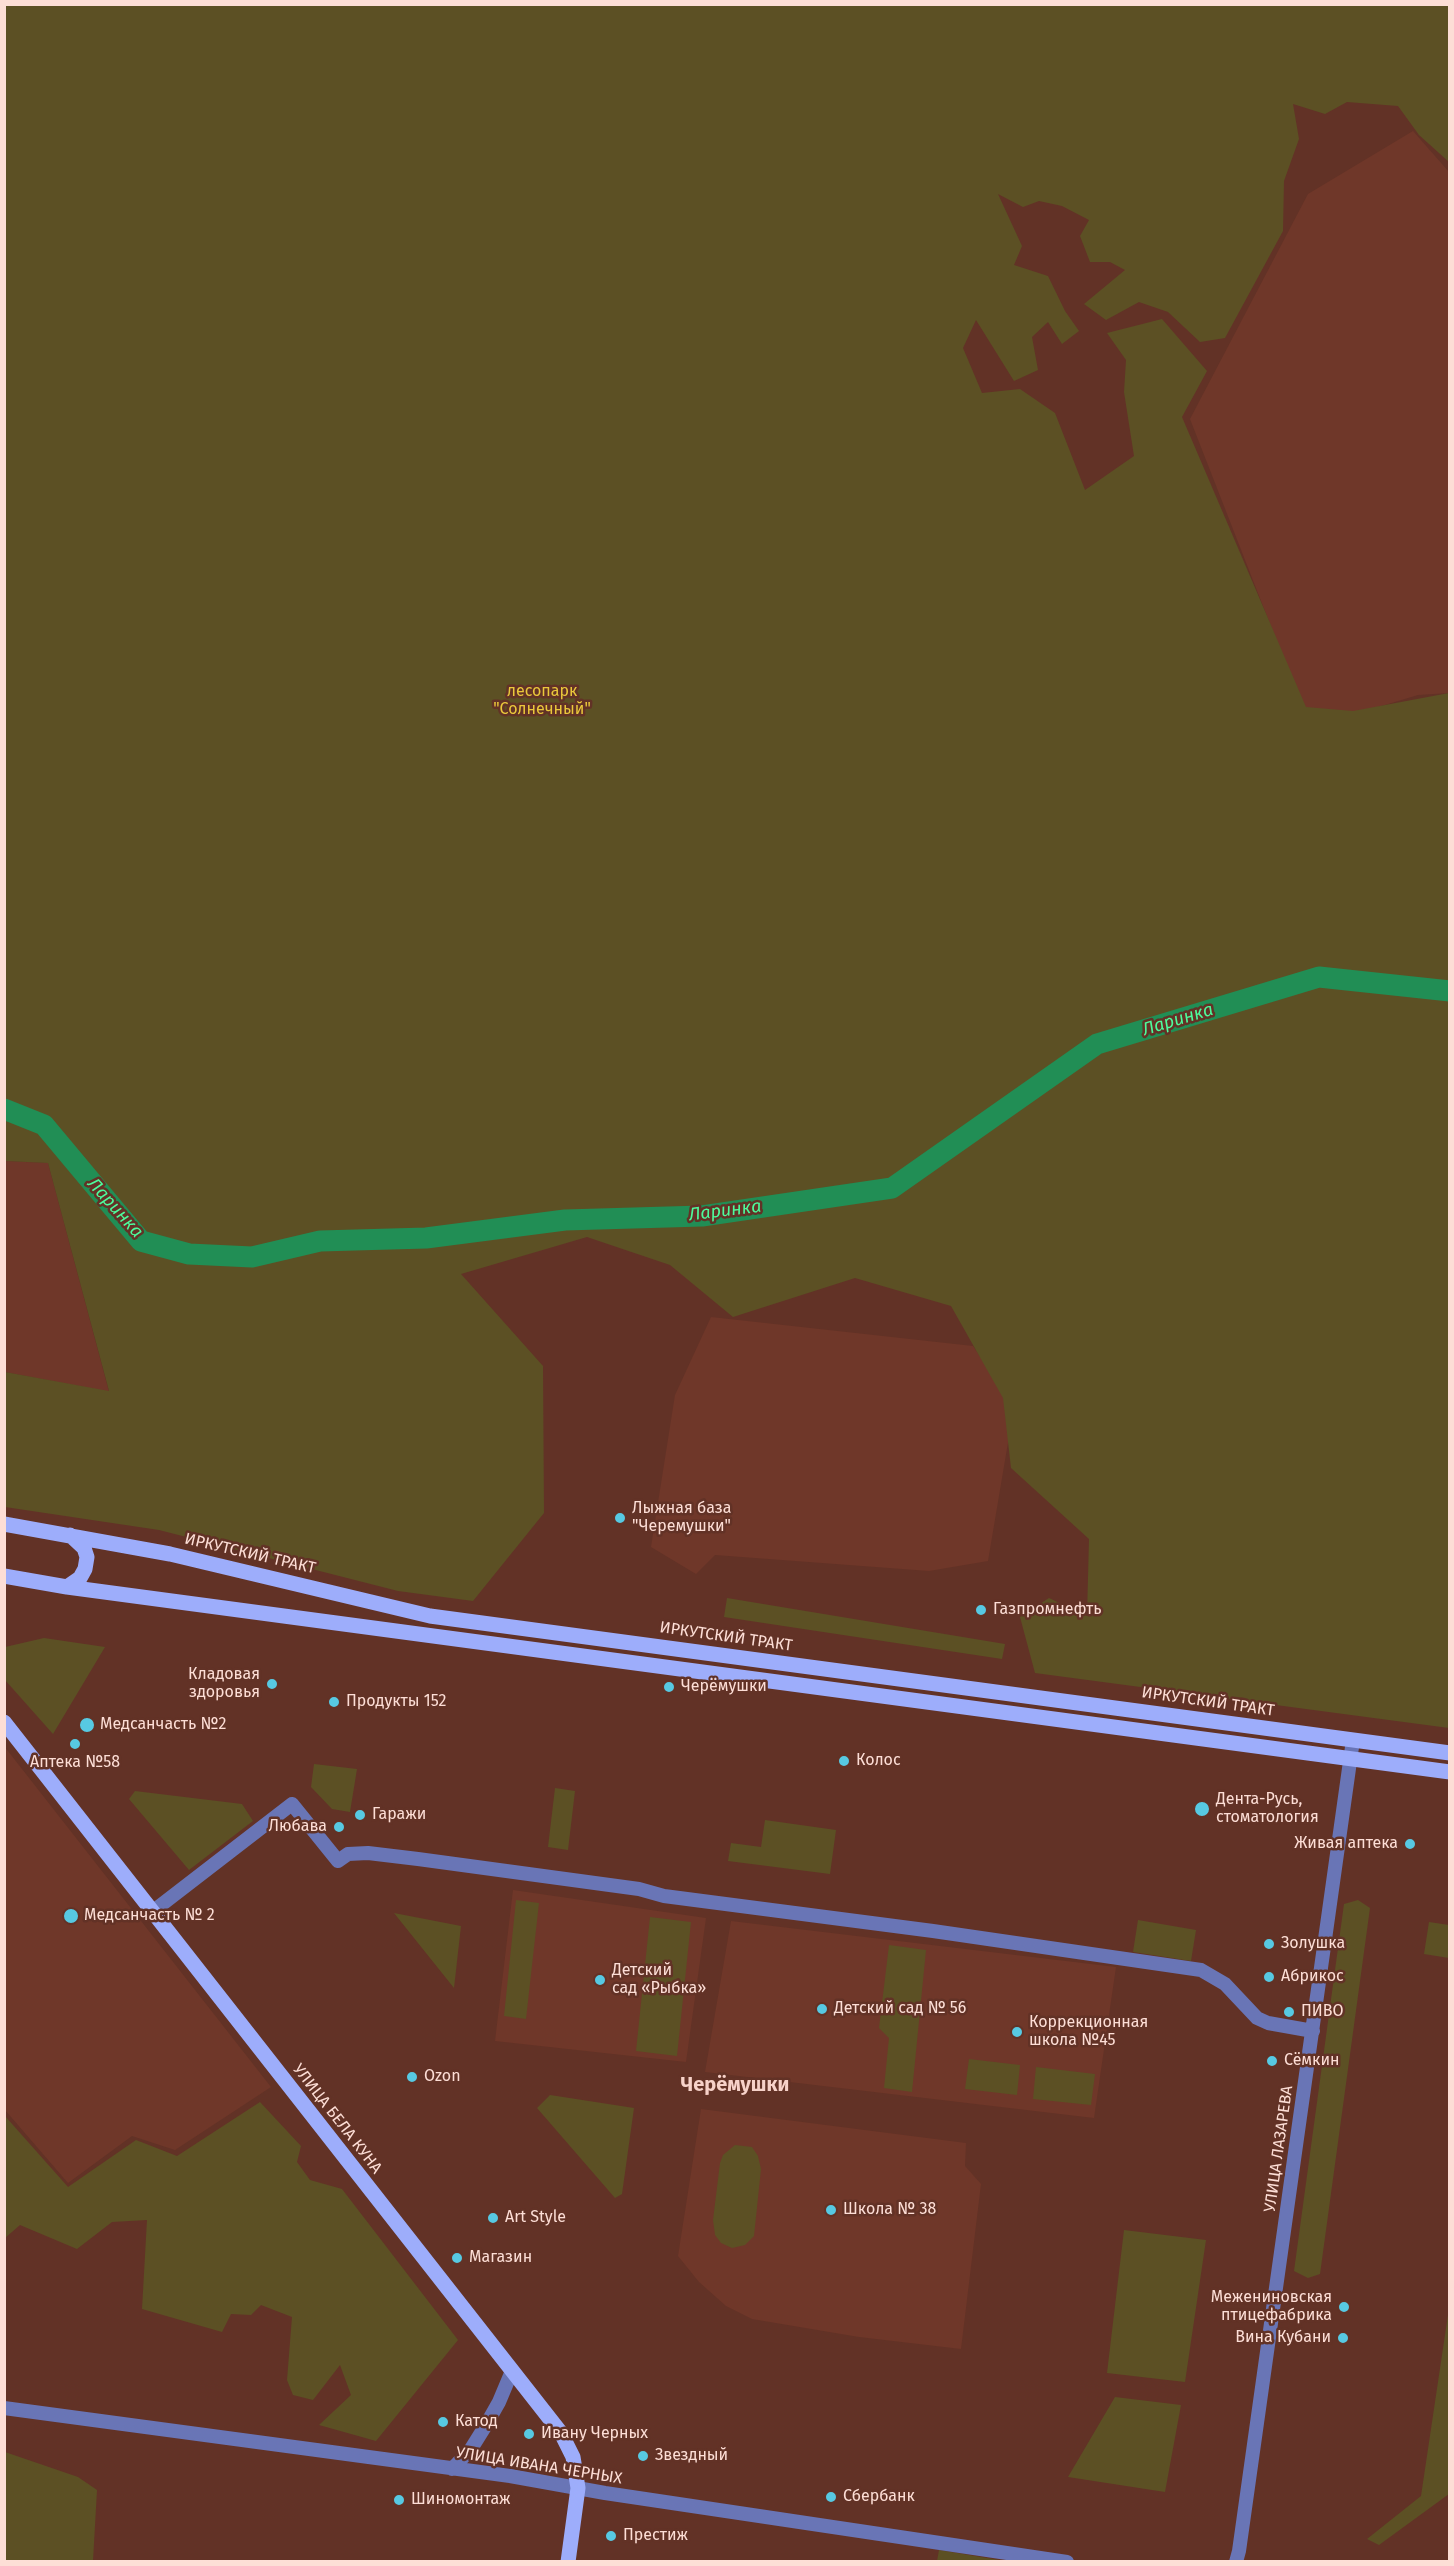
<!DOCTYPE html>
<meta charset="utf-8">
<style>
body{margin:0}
#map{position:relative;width:1454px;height:2566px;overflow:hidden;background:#623226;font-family:"Fira Sans",sans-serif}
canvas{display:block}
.frame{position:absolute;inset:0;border:6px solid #fdded6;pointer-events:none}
</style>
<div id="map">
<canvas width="1454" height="2566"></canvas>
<div class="frame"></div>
</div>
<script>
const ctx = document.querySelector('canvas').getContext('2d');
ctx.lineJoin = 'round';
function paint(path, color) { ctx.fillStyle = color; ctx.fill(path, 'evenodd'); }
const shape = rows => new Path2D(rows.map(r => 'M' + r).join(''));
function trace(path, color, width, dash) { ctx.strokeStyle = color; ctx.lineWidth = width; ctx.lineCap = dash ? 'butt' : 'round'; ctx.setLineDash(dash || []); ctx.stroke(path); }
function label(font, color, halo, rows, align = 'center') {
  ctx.font = font + ' "Fira Sans",sans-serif'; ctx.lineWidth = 5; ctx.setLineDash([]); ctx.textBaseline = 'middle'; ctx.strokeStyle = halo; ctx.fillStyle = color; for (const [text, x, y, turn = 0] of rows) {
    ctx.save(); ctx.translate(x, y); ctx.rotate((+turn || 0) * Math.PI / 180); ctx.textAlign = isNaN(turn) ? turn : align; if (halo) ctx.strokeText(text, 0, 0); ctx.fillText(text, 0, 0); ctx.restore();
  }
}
paint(shape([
 [1413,131,1449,172,1449,693,1418,695,1355,714,1304,711,1190,419,1308,194],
 [5,1161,48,1163,109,1392,5,1372],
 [711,1317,973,1346,1014,1407,988,1561,929,1571,715,1555,696,1574,651,1547,675,1395],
 [4,1746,271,2087,175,2150,132,2136,68,2183,5,2110],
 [513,1890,706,1918,686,2062,495,2041],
 [731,1921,1116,1967,1094,2118,705,2072],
 [701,2109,966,2143,965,2166,981,2184,961,2349,859,2337,752,2319,726,2306,699,2282,678,2256]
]), '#6f3729');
paint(shape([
 [5,4,1449,5,1449,162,1419,135,1398,106,1347,102,1325,114,1293,104,1299,139,1284,181,1283,231,1225,338,1200,342,1168,312,1139,302,1106,320,1084,304,1125,270,1110,262,1090,262,1080,236,1089,220,1062,206,1039,201,1023,207,998,194,1022,246,1014,265,1048,276,1065,311,1079,331,1062,344,1048,322,1032,337,1038,370,1014,381,976,320,963,348,982,393,1020,389,1055,413,1085,490,1134,456,1124,392,1126,360,1107,333,1162,319,1207,371,1182,417,1306,707,1353,711,1449,693,1449,1728,1035,1673,1020,1617,1049,1598,1087,1616,1089,1539,1011,1468,1003,1398,951,1306,855,1278,733,1317,670,1265,587,1237,461,1274,543,1366,544,1513,473,1601,398,1591,159,1530,5,1507,5,1372,109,1391,48,1163,5,1161],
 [727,1598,1005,1644,1002,1659,724,1617],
 [44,1638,105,1647,53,1734,5,1680,5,1647],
 [314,1764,357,1769,350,1812,332,1809,311,1787],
 [555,1788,575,1791,568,1850,548,1847],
 [135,1791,242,1804,253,1821,189,1870,129,1799],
 [765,1820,836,1830,830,1874,728,1861,731,1843,761,1847],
 [516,1900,539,1903,526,2019,504,2016],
 [1358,1900,1370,1908,1320,2274,1308,2278,1294,2271,1344,1904],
 [394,1913,461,1926,454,1988],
 [650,1917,691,1922,677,2056,636,2051],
 [1138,1920,1196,1930,1191,1961,1133,1952],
 [1429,1922,1449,1925,1449,1958,1424,1954],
 [889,1945,926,1950,912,2092,884,2088,889,2038,879,2028],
 [969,2059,1020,2065,1017,2095,965,2089],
 [1036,2067,1095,2074,1091,2105,1033,2099],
 [550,2095,634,2108,622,2194,615,2198,537,2108],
 [260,2102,301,2146,297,2162,310,2180,342,2189,458,2340,376,2441,319,2425,351,2395,340,2365,313,2400,293,2395,287,2380,292,2317,261,2305,251,2315,231,2314,222,2332,142,2309,147,2220,112,2222,77,2249,20,2225,5,2238,5,2116,68,2187,136,2140,177,2156],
 [735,2145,752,2147,758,2156,761,2169,754,2236,745,2245,732,2248,721,2243,715,2235,713,2220,720,2163,723,2155],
 [1124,2230,1206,2240,1185,2382,1107,2373],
 [1449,2308,1449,2494,1379,2545,1367,2539,1421,2496],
 [1115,2397,1181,2405,1165,2492,1068,2477],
 [5,2452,78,2477,97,2490,93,2561,5,2561],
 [939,2550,1005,2561,937,2561]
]), '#5c5024');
trace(shape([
 [4,1109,44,1125,141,1241,189,1254,252,1257,320,1241,426,1238,565,1220,702,1216,892,1188,1097,1044,1319,977,1450,991]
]), '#218e55', 21);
trace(shape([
 [152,1912,292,1804,338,1861,348,1854,368,1853,418,1859,639,1889,664,1896,933,1931,1201,1970,1225,1984,1257,2018,1268,2023,1313,2031],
 [4,2408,510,2476,605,2493,1067,2562],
 [452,2469,471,2449,486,2425,499,2402,512,2371],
 [1236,2562,1239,2551,1353,1740]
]), '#6975b6', 14);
trace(shape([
 [4,1524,170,1554,430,1616,1450,1753],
 [4,1576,67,1587,1450,1772],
 [67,1587,80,1578,85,1569,87,1557,84,1548,70,1535],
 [4,1722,561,2433,573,2457,578,2488,568,2562]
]), '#9dadfb', 15);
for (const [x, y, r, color] of [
 [620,1518,6,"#57c9e2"],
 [981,1610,6,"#57c9e2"],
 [272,1684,6,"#57c9e2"],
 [669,1687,6,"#57c9e2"],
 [334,1702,6,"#57c9e2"],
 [87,1725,8,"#57c9e2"],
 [75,1744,6,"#57c9e2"],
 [844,1761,6,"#57c9e2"],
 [1202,1809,8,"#57c9e2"],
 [360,1815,6,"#57c9e2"],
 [339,1827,6,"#57c9e2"],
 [1410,1844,6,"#57c9e2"],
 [71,1916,8,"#57c9e2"],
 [1269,1944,6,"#57c9e2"],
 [1269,1977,6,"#57c9e2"],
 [600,1980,6,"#57c9e2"],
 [822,2009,6,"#57c9e2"],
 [1289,2012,6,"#57c9e2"],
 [1017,2032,6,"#57c9e2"],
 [1272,2061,6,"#57c9e2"],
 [412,2077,6,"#57c9e2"],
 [831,2210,6,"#57c9e2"],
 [493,2218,6,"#57c9e2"],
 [457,2258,6,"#57c9e2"],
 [1344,2307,6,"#57c9e2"],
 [1343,2338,6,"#57c9e2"],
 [443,2422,6,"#57c9e2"],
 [529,2434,6,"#57c9e2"],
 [643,2456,6,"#57c9e2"],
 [831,2497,6,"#57c9e2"],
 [399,2500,6,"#57c9e2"],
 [611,2536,6,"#57c9e2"]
]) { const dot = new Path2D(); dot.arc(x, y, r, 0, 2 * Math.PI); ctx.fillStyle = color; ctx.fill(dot); trace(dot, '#623226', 2); }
label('16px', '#eac83b', '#623226', [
 ["лесопарк",542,692],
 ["\"Солнечный\"",542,710]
]);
label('16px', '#fdded6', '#623226', [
 ["Лыжная база",632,1509],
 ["\"Черемушки\"",632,1527],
 ["Газпромнефть",993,1610],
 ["Кладовая",260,1675,"right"],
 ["здоровья",260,1693,"right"],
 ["Черёмушки",681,1687],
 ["Продукты 152",346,1702],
 ["Медсанчасть №2",100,1725],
 ["Колос",856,1761],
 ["Аптека №58",75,1763,"center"],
 ["Дента-Русь,",1216,1800],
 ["стоматология",1216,1818],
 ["Гаражи",372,1815],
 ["Любава",327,1827,"right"],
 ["Живая аптека",1398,1844,"right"],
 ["Медсанчасть № 2",84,1916],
 ["Золушка",1281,1944],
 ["Детский",612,1971],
 ["сад «Рыбка»",612,1989],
 ["Абрикос",1281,1977],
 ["Детский сад № 56",834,2009],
 ["ПИВО",1301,2012],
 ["Коррекционная",1029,2023],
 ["школа №45",1029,2041],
 ["Сёмкин",1284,2061],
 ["Ozon",424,2077],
 ["Школа № 38",843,2210],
 ["Art Style",505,2218],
 ["Магазин",469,2258],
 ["Межениновская",1332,2298,"right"],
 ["птицефабрика",1332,2316,"right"],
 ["Вина Кубани",1331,2338,"right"],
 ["Катод",455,2422],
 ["Ивану Черных",541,2434],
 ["Звездный",655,2456],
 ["Сбербанк",843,2497],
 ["Шиномонтаж",411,2500],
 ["Престиж",623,2536]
], 'left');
label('16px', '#fdded6', '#623226', [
 ["ИРКУТСКИЙ ТРАКТ",250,1554,13],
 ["ИРКУТСКИЙ ТРАКТ",726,1637,8],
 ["ИРКУТСКИЙ ТРАКТ",1208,1702,8],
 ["УЛИЦА БЕЛА КУНА",337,2119,52],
 ["УЛИЦА ЛАЗАРЕВА",1279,2149,-82],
 ["УЛИЦА ИВАНА ЧЕРНЫХ",539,2466,9]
]);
label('italic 18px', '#4dfb9c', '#623226', [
 ["Ларинка",1178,1020,-17],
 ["Ларинка",115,1208,48],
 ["Ларинка",725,1211,-7]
]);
label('bold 20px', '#f7d2c9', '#623226', [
 ["Черёмушки",735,2085]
]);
</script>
